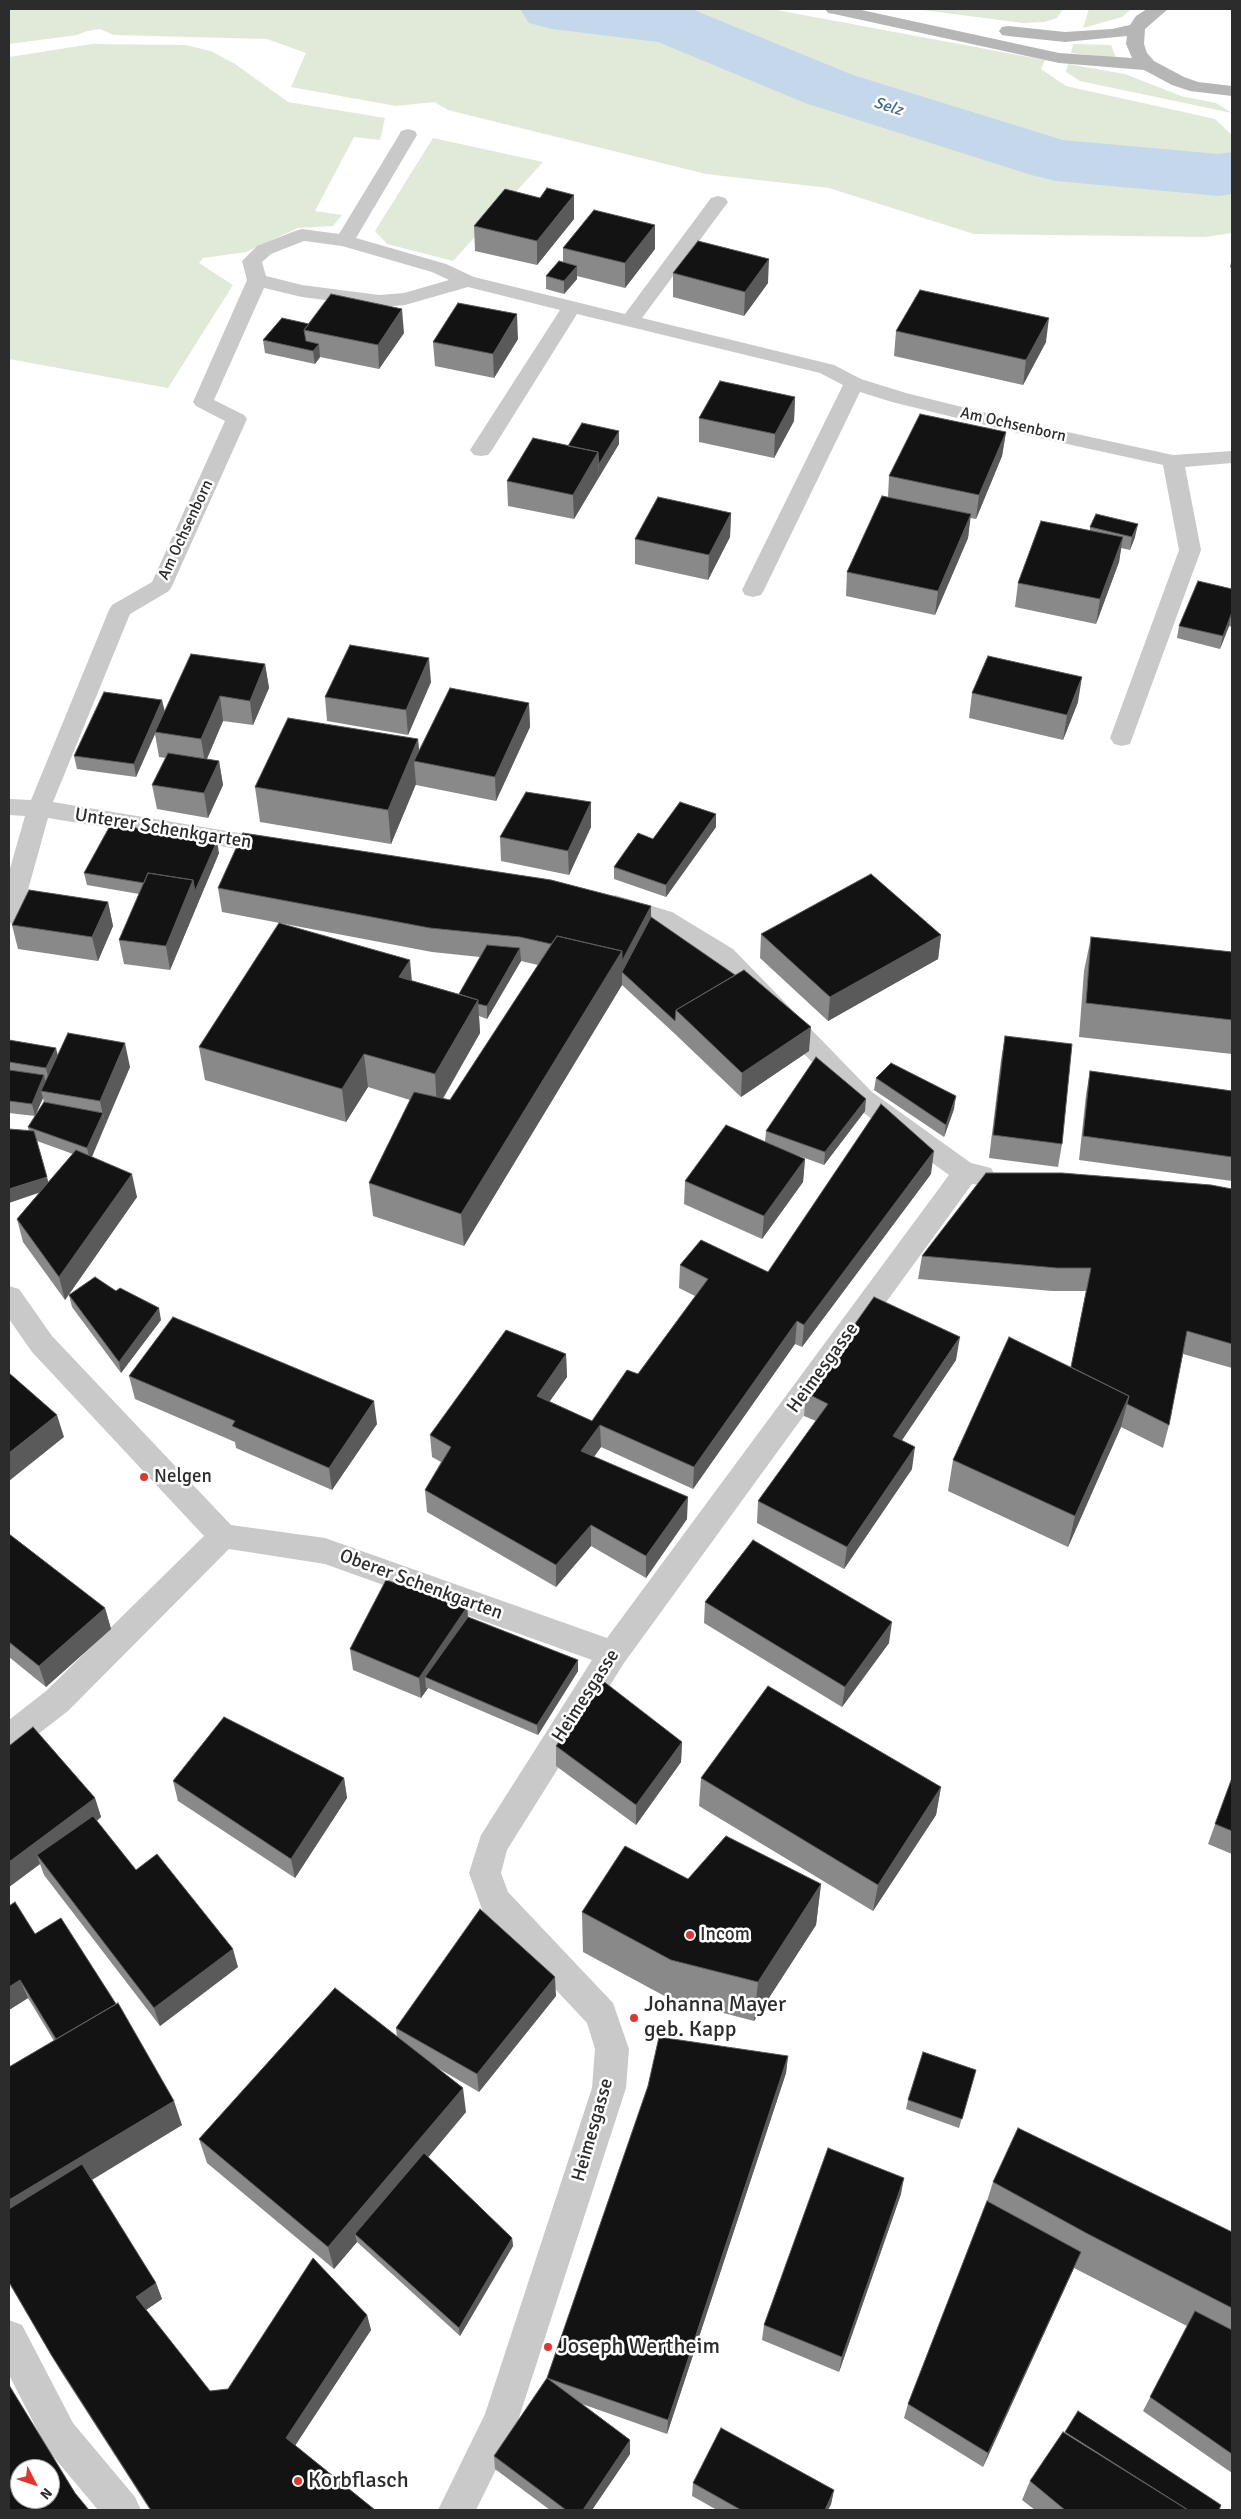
<!DOCTYPE html>
<style>
body{margin:0}
#map{position:relative;width:1241px;height:2519px;overflow:hidden;background:#fff;font-family:Signika,sans-serif}
canvas{display:block}
.frame{position:absolute;inset:0;border:10px solid #2c2c2c;pointer-events:none}
.north{position:absolute;left:10px;top:2459px;width:50px;height:50px;box-sizing:border-box;background:#fff;border:1px solid #ababab;border-radius:50%;rotate:131deg;font-size:14px;font-weight:700;line-height:20px;text-align:center;color:#2c2c2c}
.north::after{content:'';display:block;margin:auto;width:18px;height:22px;background:#e5342d;clip-path:polygon(50% 0,100% 100%,50% 72%,0 100%)}
</style>
<div id="map">
<canvas width="1241" height="2519"></canvas>
<div class="frame"></div>
<div class="north">N</div>
</div>
<script>
const ctx = document.querySelector('canvas').getContext('2d');
ctx.lineJoin = 'round';
function paint(path, color) { ctx.fillStyle = color; ctx.fill(path, 'evenodd'); }
const shape = rows => new Path2D(rows.map(r => 'M' + r).join(''));
function trace(path, color, width, dash) { ctx.strokeStyle = color; ctx.lineWidth = width; ctx.lineCap = dash ? 'butt' : 'round'; ctx.setLineDash(dash || []); ctx.stroke(path); }
function label(font, color, halo, rows, align = 'center') {
  ctx.font = font + ' Signika,sans-serif'; ctx.lineWidth = 5; ctx.setLineDash([]); ctx.textBaseline = 'middle'; ctx.strokeStyle = halo; ctx.fillStyle = color; for (const [text, x, y, turn = 0] of rows) {
    ctx.save(); ctx.translate(x, y); ctx.rotate((+turn || 0) * Math.PI / 180); ctx.textAlign = isNaN(turn) ? turn : align; if (halo) ctx.strokeText(text, 0, 0); ctx.fillText(text, 0, 0); ctx.restore();
  }
}
paint(shape([
 [9,9,771,9,1045,60,1041,69,1066,86,1215,119,1232,135,1232,233,1205,237,974,234,829,188,706,174,448,110,434,102,396,106,291,87,306,53,267,39,114,35,100,29,87,31,77,35,9,44],
 [915,9,1063,9,1057,18,1044,22,1023,23],
 [1089,9,1131,9,1122,17,1083,28],
 [92,44,185,45,211,51,235,64,288,102,385,118,380,140,354,137,315,211,342,215,333,226,298,228,246,252,203,258,199,263,233,285,168,388,9,359,9,57],
 [1073,44,1111,45,1116,58,1071,53],
 [1068,64,1125,74,1181,96,1216,103,1232,113,1080,81,1066,72],
 [433,138,543,162,453,261,387,244,375,231]
]), '#e1ead9');
paint(shape([
 [520,9,694,10,853,75,1063,140,1219,154,1232,152,1232,194,1219,196,1056,181,1031,175,805,103,658,42,552,29,529,23,520,9]
]), '#c5d8eb');
paint(shape([
 [408,129,415,131,417,135,356,238,446,264,474,277,625,314,711,198,718,196,725,198,728,202,642,318,834,365,861,379,906,393,1026,423,1173,455,1232,451,1232,463,1185,467,1201,550,1130,744,1122,746,1114,744,1110,738,1179,550,1163,465,1026,435,892,402,860,392,764,590,761,595,753,597,745,595,742,590,843,385,820,373,577,314,492,450,488,455,481,456,474,455,470,450,560,310,468,287,405,305,379,307,302,297,264,288,214,400,244,415,247,419,172,586,169,591,130,614,53,802,275,839,284,841,287,847,284,853,275,855,48,818,21,915,18,921,9,924,9,872,25,816,9,815,9,799,31,800,109,610,112,605,152,582,225,421,196,406,193,402,247,280,242,261,257,246,295,231,302,229,339,234,399,135,401,131,408,129],
 [304,241,342,246,432,272,449,280,404,293,379,295,302,285,266,276,262,262,271,254,304,241],
 [615,895,672,912,733,949,872,1092,971,1163,991,1168,995,1175,991,1182,982,1185,972,1184,624,1663,507,1850,501,1873,508,1892,613,2003,629,2049,626,2088,514,2433,476,2510,438,2510,485,2414,592,2088,595,2049,587,2023,483,1912,469,1873,481,1835,592,1660,325,1564,229,1549,68,1711,20,1748,9,1752,9,1720,46,1691,204,1536,32,1352,9,1319,9,1286,19,1289,52,1336,231,1525,325,1538,607,1638,949,1175,854,1106,715,961,654,924,606,910,603,904,606,898,615,895],
 [9,2320,22,2325,73,2423,135,2497,141,2510,98,2510,47,2449,9,2375,9,2320]
]), '#c9c9c9');
paint(shape([
 [825,9,857,9,1059,53,1132,58,1126,44,1127,36,1065,42,1008,36,1002,35,999,31,1002,27,1008,26,1065,32,1112,29,1130,25,1136,16,1147,9,1168,9,1145,29,1144,44,1147,53,1154,61,1184,77,1198,82,1232,86,1232,96,1190,91,1172,85,1144,70,1059,63,834,14,828,13,825,9]
]), '#b6b6b6');
paint(shape([
 [574,219,537,265,475,251,474,226],
 [655,225,655,249,625,288,577,276,577,279,564,294,546,289,546,276,563,262,563,248],
 [1232,258,1232,269,1230,267],
 [673,273,768,283,744,316,673,297],
 [309,324,404,333,379,369,320,357,315,364,265,353,263,340],
 [896,331,1046,342,1023,385,894,356],
 [518,339,494,378,435,366,433,342],
 [795,397,794,421,774,458,699,442,699,418],
 [619,431,619,444,574,519,508,506,507,481,568,446],
 [1006,432,1002,456,976,519,970,518,968,538,935,615,846,596,847,572,888,497,889,476],
 [731,513,730,537,708,580,635,564,635,539],
 [1090,527,1135,537,1130,550,1121,548,1119,562,1096,624,1015,607,1018,583,1090,530],
 [1232,589,1232,627,1229,626,1220,649,1177,638,1179,626],
 [265,664,269,688,253,725,223,721,207,759,219,761,223,785,208,818,157,809,152,785,166,758,159,757,155,734,136,777,77,769,74,756,164,711],
 [431,682,408,735,327,721,325,697],
 [972,693,1078,702,1063,740,969,718],
 [529,703,530,727,496,801,416,785,416,784,391,844,260,822,255,787,418,739,419,751],
 [591,802,591,827,569,875,501,861,500,837],
 [716,827,666,897,614,879,614,867,653,839],
 [219,853,170,970,124,964,119,940,139,894,87,885,84,873],
 [218,888,651,917,809,1051,741,1097,675,1034,622,985,464,1246,373,1216,369,1183,410,1100,368,1087,346,1122,205,1080,199,1047,412,981,459,994,480,957,432,952,222,912],
 [521,961,538,965,450,1100,443,1099,480,1033,479,1016,487,1019],
 [108,902,113,926,98,961,18,949,12,925],
 [761,934,941,935,938,959,828,1021,760,958],
 [1091,937,1232,952,1232,1054,1079,1037,1084,971],
 [1005,1036,1062,1144,1058,1167,989,1158,1001,1060],
 [9,1040,57,1056,130,1067,92,1157,137,1197,65,1300,23,1242,17,1219,40,1192,28,1127,44,1102,43,1098,35,1116,9,1113],
 [37,1141,73,1154,48,1182],
 [1090,1071,1232,1091,1232,1181,1079,1160,1086,1095],
 [876,1078,954,1109,944,1137,874,1090],
 [865,1111,824,1165,791,1153,805,1159,803,1182,762,1239,684,1204,685,1181,765,1142,766,1131],
 [931,1174,802,1347,795,1344,693,1489,601,1447,594,1457,687,1519,646,1578,591,1546,556,1587,427,1512,425,1490,441,1462,432,1457,430,1435,566,1354,567,1377,549,1401,592,1421,638,1374,695,1296,679,1288,680,1265,768,1272],
 [1232,1189,1232,1368,1183,1354,1169,1425,1163,1448,1121,1427,1068,1547,948,1491,953,1460,1071,1367,1086,1291,1052,1291,918,1279,922,1256],
 [69,1295,161,1320,121,1373,72,1307],
 [956,1360,902,1440,912,1469,844,1569,757,1523,758,1501,816,1421,804,1416,806,1393],
 [129,1376,377,1424,332,1490,236,1448,235,1442,135,1399],
 [9,1534,105,1608,111,1629,46,1687,9,1657],
 [705,1602,889,1643,842,1707,704,1623],
 [467,1607,468,1617,578,1660,578,1671,538,1735,428,1688,421,1698,353,1670,350,1649],
 [682,1742,681,1762,636,1825,556,1766,556,1746],
 [9,1746,95,1798,101,1817,97,1821,136,1870,238,1967,160,2026,44,1875,40,1864,9,1887],
 [1232,1777,1232,1854,1208,1844],
 [344,1778,347,1798,295,1878,178,1801,173,1781],
 [701,1778,941,1787,936,1815,873,1911,699,1806],
 [688,1879,821,1884,816,1925,754,2021,670,1999,583,1952,582,1912],
 [9,1906,35,1934,182,2125,92,2180,156,2283,162,2299,146,2310,210,2391,228,2389,367,2315,371,2330,295,2445,375,2510,150,2510,60,2370,9,2283,9,2067,54,2041,28,1998,9,2010],
 [556,1996,479,2092,436,2067,466,2112,428,2157,512,2238,513,2246,460,2336,357,2242,334,2269,207,2163,199,2139,397,2037,396,2028],
 [788,2056,786,2073,667,2434,582,2404,630,2440,630,2454,592,2510,550,2510,495,2469,494,2456,547,2378,648,2086],
 [976,2070,959,2128,906,2109,908,2100],
 [993,2182,1232,2232,1232,2473,1143,2411,1187,2326,1074,2268,983,2467,904,2418,908,2404,987,2201],
 [901,2194,839,2372,762,2340,764,2325],
 [1030,2481,1219,2510,1035,2510,1022,2500],
 [693,2483,834,2490,831,2504,828,2510,717,2510,692,2496]
]), '#898989');
paint(shape([
 [574,195,574,219,537,265,537,241],
 [655,225,655,249,625,288,625,263],
 [769,259,768,283,744,316,745,292],
 [577,266,577,279,564,294,564,281],
 [402,309,404,333,379,369,378,345],
 [517,314,518,339,494,378,493,354],
 [1049,318,1046,342,1023,385,1026,360],
 [319,344,320,357,315,364,313,351],
 [795,397,794,421,774,458,775,434],
 [619,431,619,444,599,477,599,464],
 [1006,432,1002,456,976,519,979,495],
 [598,452,599,477,574,519,573,495],
 [731,513,730,537,708,580,709,555],
 [971,514,968,538,935,615,938,591],
 [1138,524,1135,537,1130,550,1132,537],
 [1123,537,1119,562,1096,624,1100,599],
 [1231,615,1229,626,1220,649,1223,636],
 [429,658,431,682,408,735,406,710],
 [265,664,269,688,253,725,250,701],
 [1082,677,1078,702,1063,740,1067,715],
 [220,696,223,721,205,763,201,739],
 [162,700,165,712,155,732,155,734,136,777,134,764],
 [529,703,530,727,496,801,495,777],
 [418,739,420,762,414,761,416,784,391,844,388,810],
 [219,761,223,785,208,818,204,793],
 [591,802,591,827,569,875,568,851],
 [716,814,716,827,666,897,666,885],
 [217,841,219,853,170,970,166,946,193,880],
 [108,902,113,926,98,961,92,937],
 [651,906,651,930,622,972,622,985,464,1246,461,1214,622,951],
 [941,935,938,959,828,1021,830,997],
 [520,948,521,961,487,1019,487,1006],
 [410,960,413,993,399,977],
 [478,1000,480,1033,437,1108,435,1074],
 [811,1027,809,1051,741,1097,742,1073],
 [125,1043,130,1067,105,1125,100,1101],
 [56,1048,59,1060,49,1081,46,1068],
 [364,1054,368,1087,346,1122,342,1089],
 [44,1075,47,1088,41,1091,43,1098,35,1116,32,1104],
 [956,1096,954,1109,944,1137,946,1125],
 [866,1099,865,1111,824,1165,825,1152],
 [103,1113,105,1125,90,1161,87,1148],
 [934,1151,931,1174,802,1347,804,1325],
 [805,1159,803,1182,762,1239,764,1216],
 [132,1174,137,1197,65,1300,59,1277],
 [47,1177,50,1189,9,1203,9,1189],
 [159,1308,161,1320,121,1373,119,1362],
 [797,1321,795,1344,693,1489,694,1467],
 [960,1337,956,1360,890,1458,893,1436],
 [566,1354,567,1377,538,1418,537,1396],
 [1129,1396,1121,1427,1068,1547,1075,1516],
 [374,1401,377,1424,332,1490,329,1468],
 [57,1415,64,1437,9,1481,9,1453],
 [600,1425,601,1447,582,1473,581,1451],
 [915,1447,912,1469,844,1569,847,1547],
 [688,1497,687,1519,646,1578,646,1556],
 [591,1525,591,1546,556,1587,556,1565],
 [467,1607,469,1628,425,1677,426,1688,428,1688,421,1698,419,1678],
 [105,1608,111,1629,46,1687,39,1666],
 [892,1622,889,1643,842,1707,845,1687],
 [578,1660,578,1671,538,1735,537,1725],
 [682,1742,681,1762,636,1825,636,1805],
 [344,1778,347,1798,295,1878,291,1859],
 [941,1787,936,1815,873,1911,878,1885],
 [95,1798,101,1817,42,1862,37,1855,40,1864,9,1887,9,1862],
 [821,1884,816,1925,754,2021,758,1982],
 [233,1949,238,1967,160,2026,154,2008],
 [555,1977,556,1996,479,2092,477,2074],
 [20,1980,28,1998,9,2010,9,1987],
 [788,2056,786,2073,667,2434,668,2420],
 [463,2088,466,2112,360,2239,355,2234,357,2242,334,2269,328,2247],
 [174,2101,182,2125,9,2230,9,2200],
 [904,2178,901,2194,839,2372,842,2357],
 [512,2238,513,2246,460,2336,459,2328],
 [1081,2252,1074,2268,983,2467,988,2453],
 [156,2283,162,2299,143,2312,136,2297],
 [367,2315,371,2330,291,2452,286,2438],
 [630,2440,630,2454,592,2510,583,2510],
 [834,2490,831,2504,828,2510,825,2510]
]), '#5a5a5a');
const building = shape([
 [547,188,574,195,537,241,474,226,505,189,540,198,547,188],
 [594,210,655,225,625,263,563,248,594,210],
 [698,241,769,259,745,292,673,273,698,241],
 [559,261,577,266,564,281,546,276,559,261],
 [920,290,1049,318,1026,360,896,331,920,290],
 [331,294,402,309,378,345,304,330,331,294],
 [458,303,517,314,493,354,433,342,458,303],
 [282,318,309,324,304,330,306,341,319,344,313,351,263,340,282,318],
 [720,381,795,397,775,434,699,418,720,381],
 [920,414,1006,432,979,495,889,476,920,414],
 [582,423,619,431,599,464,598,452,568,446,582,423],
 [533,438,598,452,573,495,507,481,533,438],
 [882,496,971,514,938,591,847,572,882,496],
 [658,497,731,513,709,555,635,539,658,497],
 [1096,514,1138,524,1132,537,1090,527,1096,514],
 [1041,521,1123,537,1100,599,1018,583,1041,521],
 [1198,581,1232,589,1232,612,1223,636,1179,626,1198,581],
 [350,645,429,658,406,710,325,697,350,645],
 [191,654,265,664,250,701,220,696,201,739,155,732,191,654],
 [988,656,1082,677,1067,715,972,693,988,656],
 [450,688,529,703,495,777,414,761,450,688],
 [104,692,162,700,134,764,74,756,104,692],
 [288,718,418,739,388,810,255,787,288,718],
 [168,753,219,761,204,793,152,785,168,753],
 [526,792,591,802,568,851,500,837,526,792],
 [680,802,716,814,666,885,614,867,638,833,653,839,680,802],
 [111,824,217,841,195,891,193,880,148,873,144,883,84,873,111,824],
 [243,833,551,880,651,906,622,961,622,951,557,936,551,944,520,937,430,928,218,888,243,833],
 [148,873,193,880,166,946,119,940,148,873],
 [871,874,941,935,830,997,761,934,871,874],
 [29,890,108,902,92,937,12,925,29,890],
 [651,917,735,975,676,1010,675,1021,622,972,651,917],
 [279,923,410,960,399,977,478,1000,435,1074,364,1054,342,1089,199,1047,279,923],
 [557,936,622,951,461,1214,369,1183,414,1092,450,1100,557,936],
 [1091,937,1232,952,1232,1020,1086,1003,1091,937],
 [487,945,520,948,487,1006,478,1004,478,1000,459,994,487,945],
 [744,970,811,1027,742,1073,676,1010,744,970],
 [68,1033,125,1043,100,1101,41,1091,68,1033],
 [1005,1036,1072,1044,1062,1144,993,1135,1005,1036],
 [9,1040,56,1048,46,1068,9,1062,9,1040],
 [816,1057,866,1099,825,1152,766,1131,816,1057],
 [891,1063,956,1096,946,1125,876,1078,891,1063],
 [9,1070,44,1075,32,1104,9,1101,9,1070],
 [1090,1071,1232,1091,1232,1157,1083,1136,1090,1071],
 [44,1102,103,1113,87,1148,28,1127,44,1102],
 [881,1104,934,1151,804,1325,797,1321,694,1467,600,1425,581,1451,688,1497,646,1556,591,1525,556,1565,425,1490,451,1447,430,1435,506,1330,566,1354,537,1396,592,1421,627,1370,638,1374,708,1279,680,1265,701,1240,768,1272,881,1104],
 [726,1125,805,1159,764,1216,685,1181,726,1125],
 [9,1129,34,1131,47,1177,9,1189,9,1129],
 [76,1150,132,1174,59,1277,17,1219,76,1150],
 [986,1173,1062,1173,1211,1185,1232,1189,1232,1344,1187,1331,1169,1425,1127,1404,1129,1396,1071,1367,1091,1268,1057,1268,922,1256,986,1173],
 [95,1277,116,1291,120,1288,159,1308,119,1362,69,1295,95,1277],
 [874,1297,960,1337,893,1436,915,1447,847,1547,758,1501,828,1404,806,1393,874,1297],
 [173,1317,374,1401,329,1468,232,1426,235,1421,129,1376,173,1317],
 [1009,1337,1129,1396,1075,1516,953,1460,1009,1337],
 [9,1373,57,1415,9,1453,9,1373],
 [9,1534,105,1608,39,1666,9,1642,9,1534],
 [753,1540,892,1622,845,1687,705,1602,753,1540],
 [386,1580,467,1607,419,1678,350,1649,386,1580],
 [468,1617,578,1660,537,1725,425,1677,468,1617],
 [603,1681,682,1742,636,1805,556,1746,603,1681],
 [768,1686,941,1787,878,1885,701,1778,768,1686],
 [224,1717,344,1778,291,1859,173,1781,224,1717],
 [33,1727,95,1798,9,1862,9,1746,33,1727],
 [1232,1778,1232,1831,1215,1824,1232,1778],
 [93,1816,136,1870,157,1854,233,1949,154,2008,37,1855,93,1816],
 [726,1836,821,1884,758,1982,671,1960,582,1912,625,1846,688,1879,726,1836],
 [15,1902,35,1934,61,1918,116,2004,56,2039,20,1980,9,1987,9,1906,15,1902],
 [480,1909,555,1977,477,2074,396,2028,480,1909],
 [335,1988,463,2088,328,2247,199,2139,335,1988],
 [118,2003,174,2101,9,2200,9,2067,118,2003],
 [659,2037,788,2056,668,2420,547,2378,630,2440,583,2510,566,2510,494,2456,547,2378,648,2086,659,2037],
 [923,2052,976,2070,962,2119,908,2100,923,2052],
 [1018,2128,1232,2232,1232,2308,1088,2234,993,2182,1018,2128],
 [828,2148,904,2178,842,2357,764,2325,828,2148],
 [424,2153,512,2238,459,2328,355,2234,424,2153],
 [82,2164,156,2283,136,2297,210,2391,228,2389,313,2258,367,2315,286,2438,375,2510,151,2510,52,2356,9,2282,9,2209,82,2164],
 [987,2201,1081,2252,988,2453,908,2404,987,2201],
 [1195,2311,1232,2330,1232,2454,1150,2397,1195,2311],
 [9,2385,75,2493,89,2510,9,2510,9,2385],
 [20,2469,50,2469,50,2499,20,2499,20,2469],
 [1078,2411,1221,2505,1219,2510,1188,2510,1065,2432,1078,2411],
 [721,2428,834,2490,825,2510,741,2510,693,2483,721,2428],
 [1063,2432,1188,2510,1065,2510,1030,2481,1063,2432]
]);
paint(building, '#131313');
trace(building, '#5a5a5a', 1);
for (const [x, y, r, color] of [
 [144,1477,5,"#e5342d"],
 [690,1935,5,"#e5342d"],
 [634,2018,5,"#e5342d"],
 [548,2347,5,"#e5342d"],
 [298,2481,5,"#e5342d"]
]) { const dot = new Path2D(); dot.arc(x, y, r, 0, 2 * Math.PI); ctx.fillStyle = color; ctx.fill(dot); trace(dot, '#fff', 2); }
label('italic 16px', '#3b658e', '#fff', [
 ["Selz",888,107,17]
]);
label('16px', '#2c2c2c', '#fff', [
 ["Am Ochsenborn",1013,425,13],
 ["Am Ochsenborn",186,530,-65]
]);
label('19px', '#2c2c2c', '#fff', [
 ["Unterer Schenkgarten",163,829,9],
 ["Heimesgasse",823,1368,-54],
 ["Oberer Schenkgarten",421,1585,20],
 ["Heimesgasse",586,1696,-57],
 ["Heimesgasse",593,2130,-74]
]);
label('19px', '#2c2c2c', '#fff', [
 ["Nelgen",154,1477],
 ["Incom",700,1935]
], 'left');
label('22px', '#2c2c2c', '#fff', [
 ["Johanna Mayer",644,2005],
 ["geb. Kapp",644,2030],
 ["Joseph Wertheim",558,2347],
 ["Korbflasch",308,2481]
], 'left');
</script>
